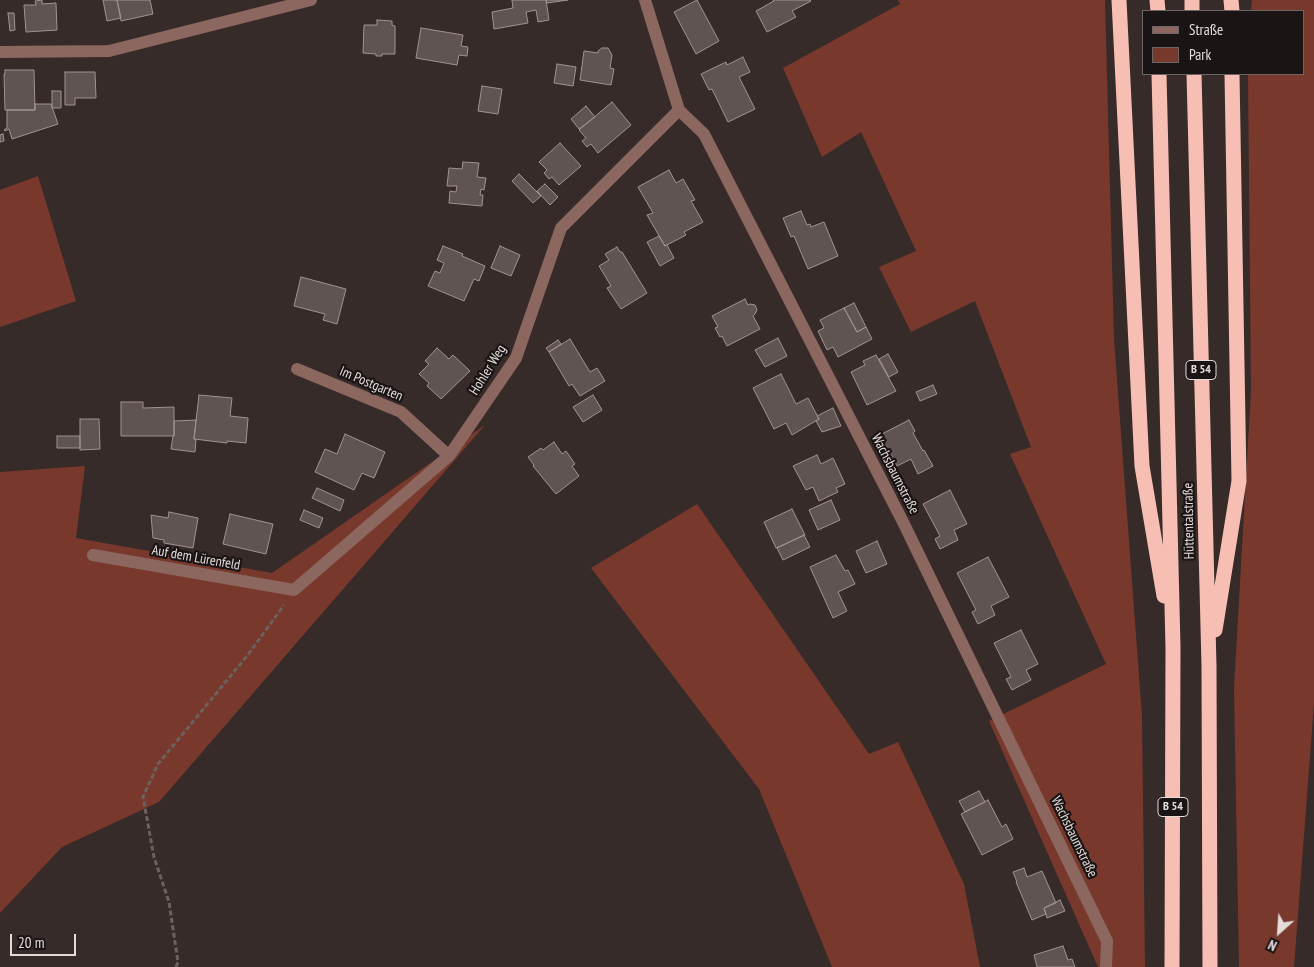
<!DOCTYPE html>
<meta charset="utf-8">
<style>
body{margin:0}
#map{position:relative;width:1314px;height:967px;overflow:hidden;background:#362b29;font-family:"PT Sans Narrow",sans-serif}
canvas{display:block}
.legend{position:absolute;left:1142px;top:10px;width:162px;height:65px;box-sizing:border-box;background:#1a1514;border:1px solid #6b6564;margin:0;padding:6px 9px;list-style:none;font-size:15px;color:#e4dcdb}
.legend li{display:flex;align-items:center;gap:10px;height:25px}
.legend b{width:25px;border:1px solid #6b6564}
.north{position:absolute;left:1254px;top:907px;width:50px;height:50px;-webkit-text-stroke:4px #1a1514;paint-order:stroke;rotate:206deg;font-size:14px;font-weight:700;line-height:20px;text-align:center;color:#e4dcdb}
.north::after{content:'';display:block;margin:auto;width:18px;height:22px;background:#e4dcdb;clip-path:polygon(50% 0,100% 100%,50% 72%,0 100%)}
.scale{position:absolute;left:10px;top:934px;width:66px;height:22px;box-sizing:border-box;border:2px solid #e4dcdb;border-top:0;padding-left:6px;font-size:15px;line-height:18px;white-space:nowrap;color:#e4dcdb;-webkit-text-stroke:4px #1a1514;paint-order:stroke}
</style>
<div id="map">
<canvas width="1314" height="967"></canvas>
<ul class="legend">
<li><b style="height:6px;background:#8c675f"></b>Straße</li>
<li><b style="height:14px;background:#79382c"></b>Park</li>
</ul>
<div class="north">N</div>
<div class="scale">20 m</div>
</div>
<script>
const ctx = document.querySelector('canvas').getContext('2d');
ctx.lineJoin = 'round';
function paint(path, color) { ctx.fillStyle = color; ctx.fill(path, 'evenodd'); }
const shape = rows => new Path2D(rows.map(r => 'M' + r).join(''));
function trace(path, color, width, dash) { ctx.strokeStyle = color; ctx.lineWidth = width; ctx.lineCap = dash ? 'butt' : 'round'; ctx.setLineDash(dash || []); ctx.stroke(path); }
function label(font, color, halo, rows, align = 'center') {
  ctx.font = font + ' "PT Sans Narrow",sans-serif'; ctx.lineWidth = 4.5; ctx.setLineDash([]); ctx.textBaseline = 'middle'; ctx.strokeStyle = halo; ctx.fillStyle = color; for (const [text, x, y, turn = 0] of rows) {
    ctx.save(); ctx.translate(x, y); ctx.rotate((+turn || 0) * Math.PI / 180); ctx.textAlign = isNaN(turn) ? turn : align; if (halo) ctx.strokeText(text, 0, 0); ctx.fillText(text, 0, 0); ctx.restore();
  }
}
paint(shape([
 [898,0,1105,0,1114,339,1142,716,1145,967,1098,967,989,721,1106,664,1010,454,1031,447,975,301,911,332,879,267,916,251,861,132,822,157,783,68,900,4],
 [1252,0,1314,0,1314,703,1294,967,1239,967,1234,688,1251,391,1248,74,1303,74,1303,11,1251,11],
 [38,176,76,301,0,327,0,190],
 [485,425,159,802,62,847,0,913,0,472,85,466,76,538,272,573],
 [697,504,869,754,898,742,964,884,980,967,832,967,759,789,591,568]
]), '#79382c');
const building = shape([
 [42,0,42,4,56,3,57,30,26,32,24,5,36,5,35,1,42,0],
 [103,0,117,0,121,18,107,21,103,0],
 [117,0,150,0,153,14,121,21,117,0],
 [512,0,546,0,549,20,538,22,536,10,526,12,528,23,494,29,492,12,513,8,512,0],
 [546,0,568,0,547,3,546,0],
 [697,0,719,41,696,54,674,12,697,0],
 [773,0,810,0,811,1,792,11,796,17,767,32,756,11,774,1,773,0],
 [8,13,14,13,15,30,10,31,8,13],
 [377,20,392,21,392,25,395,26,395,54,382,54,382,56,376,56,376,54,363,53,364,25,377,25,377,20],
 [421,28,463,35,461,46,468,47,467,56,459,55,457,65,416,58,421,28],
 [602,48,608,48,612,55,610,68,614,69,611,85,580,80,584,51,598,53,598,51,602,48],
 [743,57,750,72,739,77,755,109,728,122,712,89,709,90,701,74,726,62,727,65,743,57],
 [557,64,576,67,573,86,554,83,557,64],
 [5,70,34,70,35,110,5,110,4,74,5,74,5,70],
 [65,72,95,72,96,98,75,98,75,105,65,105,65,72],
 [482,86,502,89,498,114,478,111,482,86],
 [52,91,61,91,61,108,52,108,52,91],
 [612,102,631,125,598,153,591,144,587,147,582,141,586,138,579,130,612,102],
 [35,104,51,104,58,124,12,139,9,129,5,131,4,130,7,128,7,110,35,110,35,104],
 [586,106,595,117,579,129,571,119,586,106],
 [3,134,4,141,0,142,0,135,3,134],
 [560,143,581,166,559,185,552,177,549,179,544,173,547,170,539,162,560,143],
 [463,162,479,163,477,177,486,178,484,190,481,189,480,195,483,195,482,206,449,203,450,191,456,192,457,186,447,186,449,168,462,169,463,162],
 [669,170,676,183,683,179,695,200,691,201,703,222,684,232,686,235,665,246,647,215,653,213,638,187,669,170],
 [519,174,541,196,533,203,512,181,519,174],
 [545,184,558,197,550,205,537,191,545,184],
 [801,211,807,225,810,224,811,227,824,222,838,256,808,269,794,236,791,237,783,218,801,211],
 [659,236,665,246,667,245,674,258,660,266,647,242,659,236],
 [443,246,463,254,462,256,485,266,479,281,474,279,464,301,428,286,435,271,440,273,444,263,437,260,443,246],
 [500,246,520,255,511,276,491,268,500,246],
 [617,247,620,252,622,252,647,293,621,309,607,288,611,286,599,266,609,260,605,254,617,247],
 [301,277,346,289,337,324,323,320,325,314,294,306,301,277],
 [745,299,748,305,750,304,755,305,757,310,755,314,753,316,760,329,727,346,722,336,720,337,715,328,718,327,712,316,745,299],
 [854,303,866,327,857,332,844,308,854,303],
 [844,308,857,332,866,327,872,339,838,357,833,347,827,350,818,331,824,328,820,320,844,308],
 [778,338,787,356,765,367,755,350,778,338],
 [570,339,590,372,597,368,605,381,580,396,572,384,569,386,549,352,570,339],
 [558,340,561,344,549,352,546,348,558,340],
 [437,348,449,359,453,355,470,371,441,399,427,386,429,383,419,374,429,364,425,361,437,348],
 [888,354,898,372,889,377,879,359,888,354],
 [876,355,896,391,867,405,851,372,865,365,863,361,876,355],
 [781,374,796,404,808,398,819,419,792,435,786,423,774,429,753,388,781,374],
 [933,385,937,394,920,401,916,392,933,385],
 [199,395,232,398,230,416,248,418,246,443,227,441,227,443,194,439,199,395],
 [593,395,602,410,583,422,573,407,593,395],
 [121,402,143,402,143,408,174,407,174,436,121,436,121,402],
 [833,408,841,426,822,432,816,421,819,419,817,416,833,408],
 [80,419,99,419,100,449,80,450,80,419],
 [196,420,194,439,196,440,195,452,171,449,173,436,174,436,174,421,196,420],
 [909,420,915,431,913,433,923,451,924,450,933,466,918,474,911,459,897,466,880,435,909,420],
 [345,434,385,452,374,478,362,473,354,490,315,472,325,449,337,454,345,434],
 [57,436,80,436,80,448,57,448,57,436],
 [554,442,562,454,566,451,575,464,572,466,579,476,556,494,533,466,534,465,528,457,541,448,543,450,554,442],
 [817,455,821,464,833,458,845,484,836,488,838,492,819,501,813,487,806,490,793,466,817,455],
 [317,488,344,500,340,511,312,498,317,488],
 [950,490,967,524,954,530,958,540,940,549,935,539,940,536,923,504,950,490],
 [831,500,840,520,818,530,809,510,831,500],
 [792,509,805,535,776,548,764,522,792,509],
 [304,510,323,518,319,528,300,520,304,510],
 [169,512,198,518,193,548,164,543,164,540,153,538,151,515,168,518,169,512],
 [230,514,273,524,266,554,223,544,230,514],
 [804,535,810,547,783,560,777,548,804,535],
 [877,541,887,564,866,573,856,551,877,541],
 [836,555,845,571,848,570,855,584,838,592,847,611,833,618,810,567,836,555],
 [988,557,1009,597,991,606,995,615,978,624,972,612,976,610,957,573,988,557],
 [1021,630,1038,664,1026,670,1031,680,1012,690,1006,679,1011,677,994,643,1021,630],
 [979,791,985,802,965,812,959,801,979,791],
 [988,800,1002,827,1006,824,1013,839,982,855,961,814,988,800],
 [1024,868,1027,877,1042,871,1056,903,1044,908,1046,914,1032,920,1016,882,1017,882,1013,872,1024,868],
 [1060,900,1065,911,1047,918,1044,908,1060,900],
 [1063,946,1068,960,1072,959,1075,967,1037,967,1034,955,1063,946]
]);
paint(building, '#605452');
trace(building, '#a09390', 1);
trace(shape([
 [176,967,178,962,169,902,154,857,143,797,158,764,247,656,284,605]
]), '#6b615f', 3, [5, 2.5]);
trace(shape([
 [645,0,679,110,704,134,903,522,1107,941,1106,967],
 [0,52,109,51,311,0],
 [297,369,401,412,449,456],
 [93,555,294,590,449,456,516,358,561,228,679,110]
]), '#8c675f', 12);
trace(shape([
 [1119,0,1142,466,1164,596],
 [1157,0,1158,11],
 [1192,0,1192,11],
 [1231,0,1232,11],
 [1159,74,1173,647,1172,967],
 [1194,74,1209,666,1210,967],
 [1215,630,1239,481,1232,74]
]), '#f7bfb3', 15);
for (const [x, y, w] of [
 [1201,370,30],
 [1173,807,30]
]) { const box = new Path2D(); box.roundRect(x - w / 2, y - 9.5, w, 19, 4); ctx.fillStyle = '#1a1514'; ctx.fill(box); trace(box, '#e4dcdb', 1); }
label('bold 12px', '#e4dcdb', null, [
 ["B 54",1201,370],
 ["B 54",1173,807]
]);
label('14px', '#e4dcdb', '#1a1514', [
 ["Hohler Weg",488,370,-58],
 ["Im Postgarten",371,384,23],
 ["Wachsbaumstraße",895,474,63],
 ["Hüttentalstraße",1189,521,-91],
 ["Auf dem Lürenfeld",196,558,10],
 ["Wachsbaumstraße",1074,837,64]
]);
</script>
